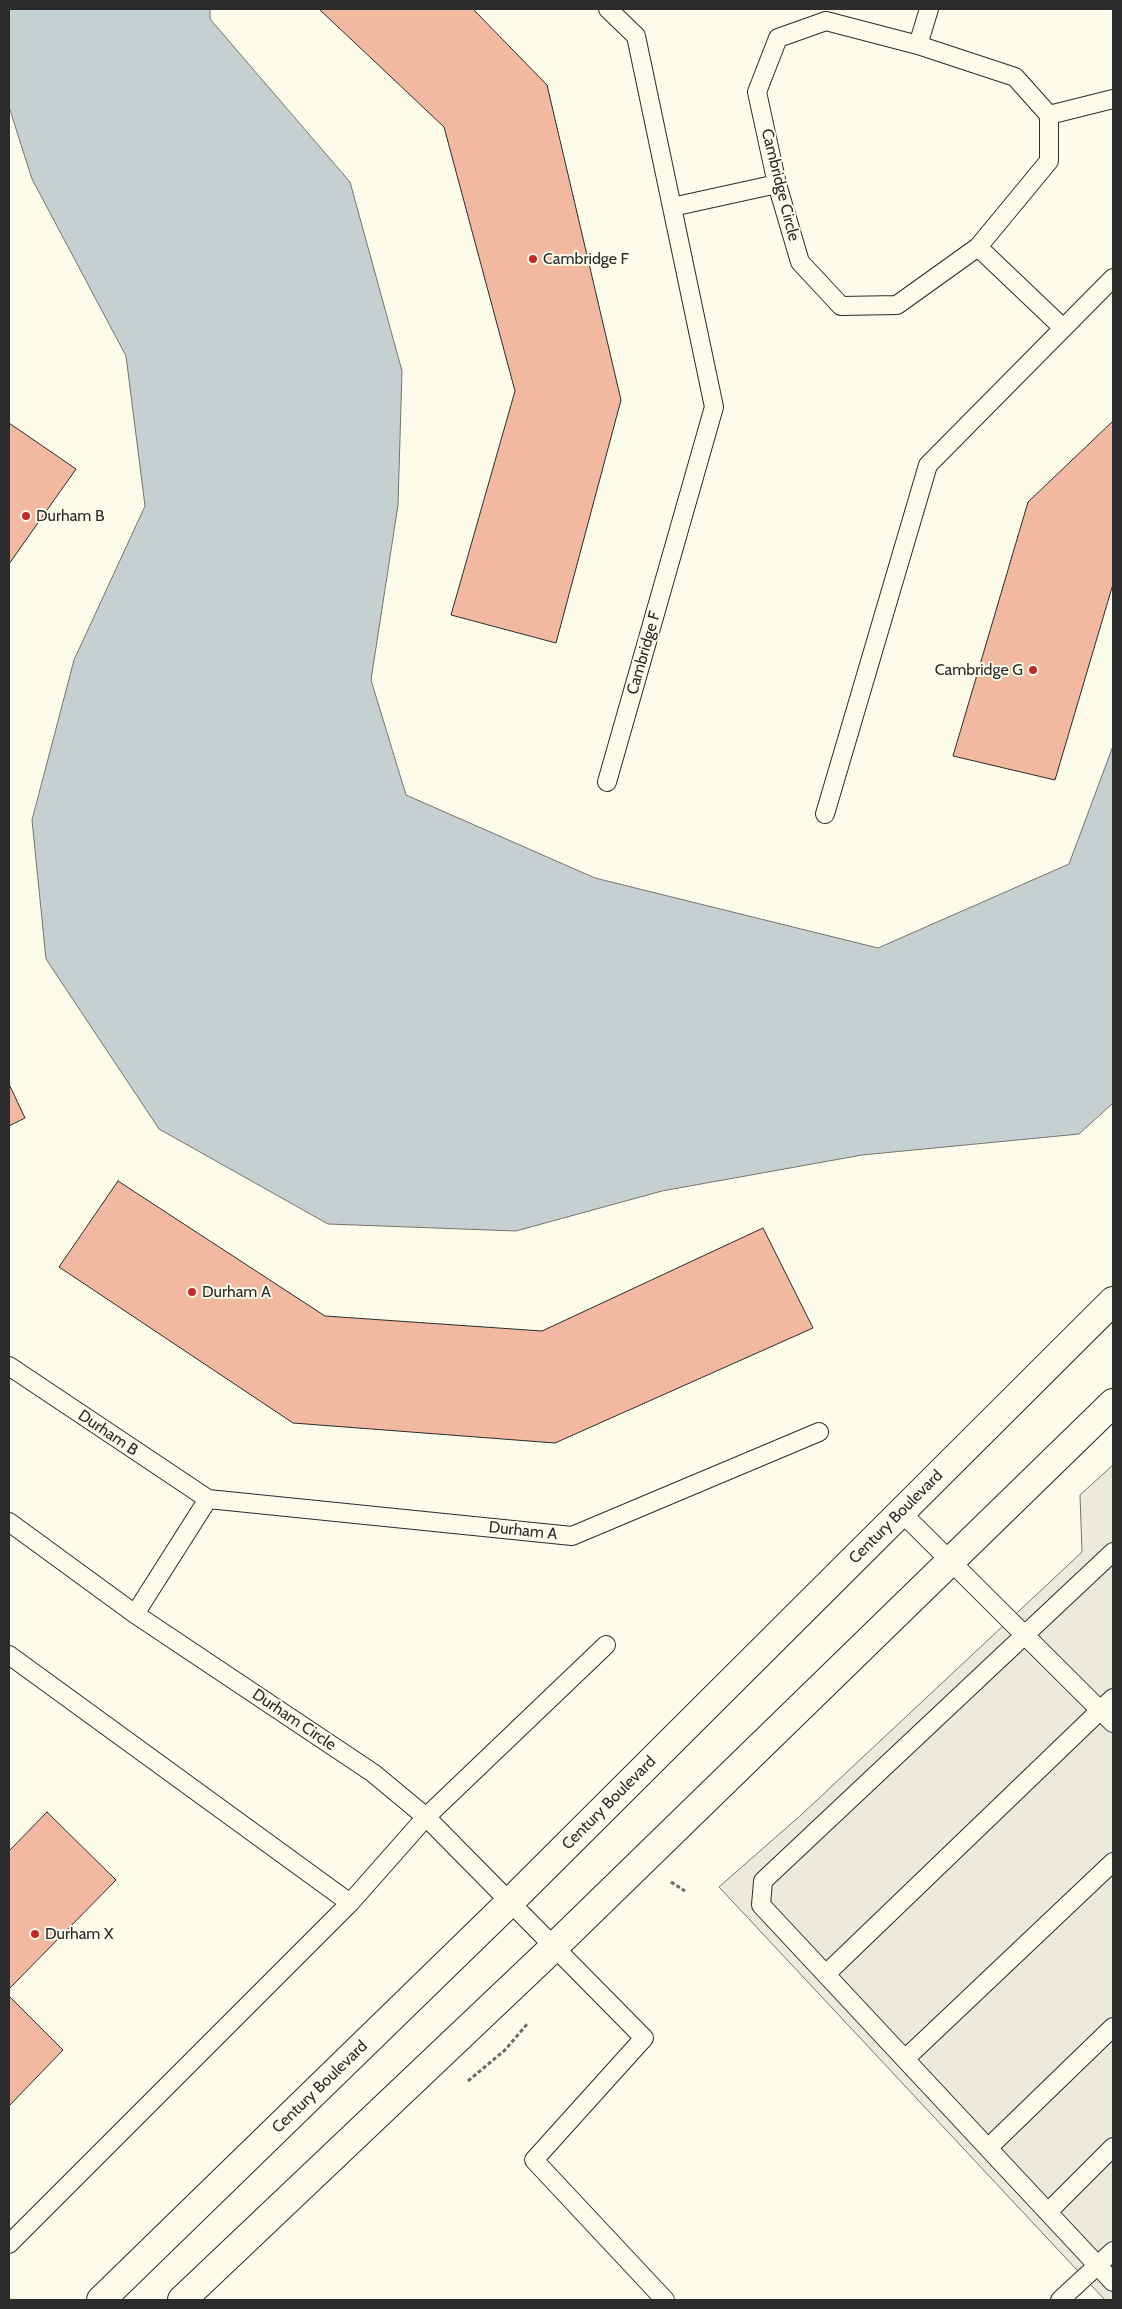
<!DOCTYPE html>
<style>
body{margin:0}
#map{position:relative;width:1122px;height:2309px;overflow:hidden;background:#fdfbea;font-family:Cabin,sans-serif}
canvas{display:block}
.frame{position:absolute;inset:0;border:10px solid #2b2b2b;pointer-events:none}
</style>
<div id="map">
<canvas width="1122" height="2309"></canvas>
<div class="frame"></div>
</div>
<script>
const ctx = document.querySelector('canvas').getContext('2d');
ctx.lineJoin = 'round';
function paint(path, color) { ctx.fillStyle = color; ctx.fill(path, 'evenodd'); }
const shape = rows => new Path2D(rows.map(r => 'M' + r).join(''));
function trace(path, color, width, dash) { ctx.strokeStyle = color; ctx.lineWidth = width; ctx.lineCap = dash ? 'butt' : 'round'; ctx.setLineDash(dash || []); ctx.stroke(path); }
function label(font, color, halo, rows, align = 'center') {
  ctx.font = font + ' Cabin,sans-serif'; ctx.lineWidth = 4; ctx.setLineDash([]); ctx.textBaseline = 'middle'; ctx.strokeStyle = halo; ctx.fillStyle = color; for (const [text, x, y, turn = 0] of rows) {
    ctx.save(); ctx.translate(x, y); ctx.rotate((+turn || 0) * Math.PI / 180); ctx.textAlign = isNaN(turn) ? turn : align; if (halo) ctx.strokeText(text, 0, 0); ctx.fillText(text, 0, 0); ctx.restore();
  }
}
const parking = shape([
 [1113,1465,1113,2300,1105,2300,719,1887,801,1815,1082,1552,1080,1495,1113,1465]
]);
paint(parking, '#eceadb');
trace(parking, '#74746e', 1);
const water = shape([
 [9,9,210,9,210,19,350,182,402,371,398,505,371,680,406,795,595,878,878,948,1069,864,1113,746,1113,1103,1079,1134,862,1155,662,1191,516,1231,328,1224,159,1129,46,959,32,820,74,660,145,506,126,356,32,179,9,107,9,9]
]);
paint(water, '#c7d0d0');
trace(water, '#74746e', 1);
const building = shape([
 [319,9,473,9,547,85,621,400,556,643,451,615,515,391,444,127,319,9],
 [1113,421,1113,584,1055,780,953,756,1028,502,1113,421],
 [9,423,76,469,9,564,9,423],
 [9,1084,25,1118,9,1126,9,1084],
 [118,1181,325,1316,542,1331,763,1228,813,1328,555,1443,293,1423,59,1267,118,1181],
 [47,1812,116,1880,9,1989,9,1851,47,1812],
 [9,1996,63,2050,9,2106,9,1996]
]);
paint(building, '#f2b8a0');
trace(building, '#2b2b2b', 1);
const lane = shape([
 [826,21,918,45,1015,77,1049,115,1049,161,978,247,897,305,841,306,800,262,777,184,757,92,778,38,826,21],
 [918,45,929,9],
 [1049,115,1113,99],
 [672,207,777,184],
 [978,247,1063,328],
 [607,782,714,407,636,36,608,9],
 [825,814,928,465,1113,278],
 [9,1366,208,1499,572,1536,819,1432],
 [901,1512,1113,1723],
 [9,1522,135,1614,373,1773,426,1817,644,2038,534,2160,665,2300],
 [1113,1552,763,1881,761,1905,1113,2282],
 [135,1614,208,1499],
 [9,1655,350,1903],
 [826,1974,1113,1698],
 [905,2059,1113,1862],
 [988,2148,1113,2027],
 [1048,2212,1113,2147],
 [9,2244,350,1903,426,1817,606,1645],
 [1060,2300,1113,2251]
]);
const street = shape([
 [101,2300,509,1903,1113,1301],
 [182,2300,553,1948,1113,1403]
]);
trace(lane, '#2b2b2b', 20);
trace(street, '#2b2b2b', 30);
trace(shape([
 [671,1882,685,1891],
 [468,2081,505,2050,528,2023]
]), '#6a6964', 3, [4, 2.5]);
trace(lane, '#fdfbea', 18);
trace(street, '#fdfbea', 28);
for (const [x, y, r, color] of [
 [533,259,5,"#c62828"],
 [26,516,5,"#c62828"],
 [1033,670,5,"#c62828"],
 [192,1292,5,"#c62828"],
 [35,1934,5,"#c62828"]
]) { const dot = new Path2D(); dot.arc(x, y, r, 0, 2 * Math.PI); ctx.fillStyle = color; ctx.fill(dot); trace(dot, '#fdfbea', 2); }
label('16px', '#2b2b2b', '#fdfbea', [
 ["Cambridge Circle",780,185,76],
 ["Cambridge F",644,653,-74],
 ["Durham B",108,1433,34],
 ["Century Boulevard",896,1517,-45],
 ["Durham A",523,1531,6],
 ["Durham Circle",294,1720,34],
 ["Century Boulevard",609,1803,-45],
 ["Century Boulevard",320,2087,-44]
]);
label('16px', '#2b2b2b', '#fdfbea', [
 ["Cambridge F",543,259],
 ["Durham B",36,516],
 ["Cambridge G",1023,670,"right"],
 ["Durham A",202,1292],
 ["Durham X",45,1934]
], 'left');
</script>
